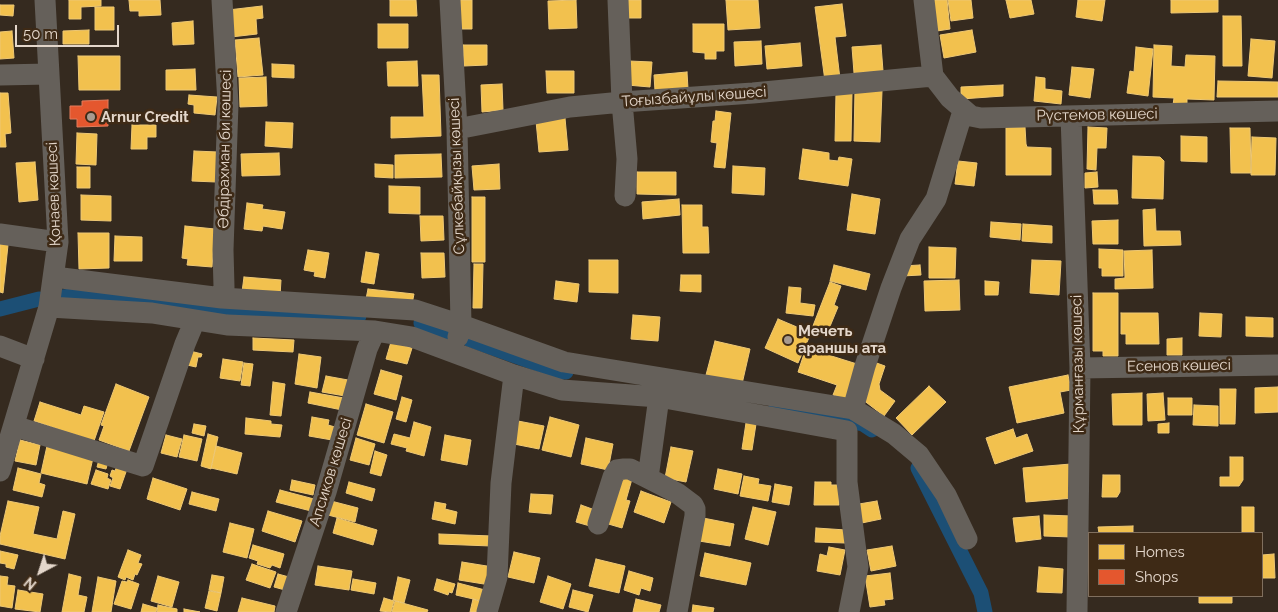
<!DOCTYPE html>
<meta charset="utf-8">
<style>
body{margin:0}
#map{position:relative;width:1278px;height:612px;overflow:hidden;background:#352a1f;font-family:Raleway,sans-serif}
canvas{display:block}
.legend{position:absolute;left:1088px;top:532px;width:175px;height:65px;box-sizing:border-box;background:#3e2a16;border:1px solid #806f5e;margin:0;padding:6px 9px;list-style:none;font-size:15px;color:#e4d7cb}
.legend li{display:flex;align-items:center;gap:10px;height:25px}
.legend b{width:25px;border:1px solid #806f5e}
.north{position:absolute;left:15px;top:547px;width:50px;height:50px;-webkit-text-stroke:4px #3e2a16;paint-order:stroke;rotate:220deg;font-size:14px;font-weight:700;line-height:20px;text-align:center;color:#e4d7cb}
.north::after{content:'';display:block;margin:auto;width:18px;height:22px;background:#e4d7cb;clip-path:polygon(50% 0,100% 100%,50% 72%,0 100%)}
.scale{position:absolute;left:15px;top:25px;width:104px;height:22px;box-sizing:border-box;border:2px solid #e4d7cb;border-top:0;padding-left:6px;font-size:15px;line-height:18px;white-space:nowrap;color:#e4d7cb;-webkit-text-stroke:4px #3e2a16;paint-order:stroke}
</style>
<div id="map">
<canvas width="1278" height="612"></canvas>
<ul class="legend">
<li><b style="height:14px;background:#f2c14e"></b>Homes</li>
<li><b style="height:14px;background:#e4572e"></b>Shops</li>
</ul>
<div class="north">N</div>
<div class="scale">50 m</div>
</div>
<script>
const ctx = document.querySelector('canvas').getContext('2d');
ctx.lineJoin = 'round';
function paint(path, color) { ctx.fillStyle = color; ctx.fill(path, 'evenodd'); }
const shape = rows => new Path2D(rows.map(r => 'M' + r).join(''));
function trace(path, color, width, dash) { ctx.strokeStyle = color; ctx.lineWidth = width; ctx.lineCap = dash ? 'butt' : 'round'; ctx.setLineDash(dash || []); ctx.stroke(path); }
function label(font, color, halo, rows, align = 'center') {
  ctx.font = font + ' Raleway,sans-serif'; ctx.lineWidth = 5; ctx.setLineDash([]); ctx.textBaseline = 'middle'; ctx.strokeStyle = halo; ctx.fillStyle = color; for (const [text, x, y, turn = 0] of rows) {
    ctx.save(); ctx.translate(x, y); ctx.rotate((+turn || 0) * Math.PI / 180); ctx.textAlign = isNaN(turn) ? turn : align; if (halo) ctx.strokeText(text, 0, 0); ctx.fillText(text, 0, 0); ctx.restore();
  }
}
const homes = shape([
 [69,0,101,0,101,6,81,7,81,19,69,19,69,0],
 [129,0,160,0,161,15,139,16,139,11,130,11,129,0],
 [390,0,416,0,417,16,390,16,390,0],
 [459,0,472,0,472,29,460,29,459,0],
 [576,0,577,28,549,29,548,1,576,0],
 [624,0,641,0,641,18,624,18,624,0],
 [726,0,758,0,760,28,728,30,726,0],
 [933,0,947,0,950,29,937,31,933,0],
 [948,0,971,0,973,18,951,21,948,0],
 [1006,0,1031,0,1034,14,1010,18,1006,0],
 [1078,0,1105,0,1102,21,1076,17,1078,0],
 [1171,0,1218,0,1218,12,1171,13,1171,0],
 [842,4,846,36,835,37,840,79,825,81,815,7,842,4],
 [0,5,14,5,13,16,0,15,0,5],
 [262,6,263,18,256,19,257,34,231,37,228,10,262,6],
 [95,7,114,7,114,30,95,30,95,7],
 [1223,16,1241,16,1242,66,1223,66,1223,16],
 [193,21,194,44,173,45,172,23,193,21],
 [378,24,408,24,408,48,378,48,378,24],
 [693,24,724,24,724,51,716,51,716,59,705,59,705,53,693,52,693,24],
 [89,30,89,44,63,44,63,31,89,30],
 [972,30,976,52,944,58,940,35,972,30],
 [12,31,14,58,0,59,0,32,12,31],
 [259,38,263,75,238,77,235,40,259,38],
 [1251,39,1275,41,1272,78,1248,76,1251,39],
 [761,41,762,64,735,66,734,42,761,41],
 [800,43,802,66,767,69,765,46,800,43],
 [463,45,487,45,487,65,464,66,463,45],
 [881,45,883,71,854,73,852,47,881,45],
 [1154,45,1172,46,1171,66,1185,67,1186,55,1215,56,1214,100,1187,99,1187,106,1173,105,1174,98,1153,97,1154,45],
 [1136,47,1153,49,1148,96,1127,93,1130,71,1134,72,1136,47],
 [78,56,120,56,120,90,79,90,78,56],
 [417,61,418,86,388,86,387,62,417,61],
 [629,61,652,62,650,87,627,85,629,61],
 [272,64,294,65,294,78,272,77,272,64],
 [1072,67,1094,69,1090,98,1069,95,1072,67],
 [195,69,196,90,166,90,166,70,195,69],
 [546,71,574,71,574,93,547,93,546,71],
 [687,72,688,89,655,91,654,75,687,72],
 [422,75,439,75,441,136,391,138,391,117,424,117,422,75],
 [266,77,267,106,240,107,239,78,266,77],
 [1036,77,1045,78,1045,89,1062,91,1061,104,1034,101,1036,77],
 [1218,81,1278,82,1278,97,1217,97,1218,81],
 [502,84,503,110,482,112,481,85,502,84],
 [1003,85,1003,96,961,99,961,87,1003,85],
 [855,90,882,91,880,142,854,141,855,90],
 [0,93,8,93,11,133,5,134,6,147,0,147,0,93],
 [836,93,852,93,851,141,835,141,836,93],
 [189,95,217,97,215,115,194,113,194,105,188,104,189,95],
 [716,111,731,113,725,168,714,167,717,143,711,142,713,121,715,121,716,111],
 [565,118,568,150,539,152,536,121,565,118],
 [266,122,293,123,292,148,265,146,266,122],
 [132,125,156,125,156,137,147,137,147,149,131,149,132,125],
 [1006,127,1025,127,1026,144,1027,147,1051,148,1051,175,1006,175,1006,127],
 [1088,127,1107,128,1106,148,1097,148,1096,170,1087,169,1088,127],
 [1230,128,1250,128,1251,173,1231,173,1230,128],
 [77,133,97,134,96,165,76,164,77,133],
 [1181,136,1207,137,1207,162,1181,161,1181,136],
 [1252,137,1276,138,1275,175,1251,175,1252,137],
 [803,149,829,153,829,160,838,161,839,157,852,159,848,186,799,179,803,149],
 [194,151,218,152,216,182,192,181,194,151],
 [279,153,280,175,242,176,241,154,279,153],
 [441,154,442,177,395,178,395,155,441,154],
 [1133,156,1160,157,1164,161,1163,199,1132,198,1133,156],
 [958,161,977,163,974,186,955,184,958,161],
 [35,162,38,200,19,202,16,163,35,162],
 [375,164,393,165,393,178,375,177,375,164],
 [499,164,500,189,474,190,472,166,499,164],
 [733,166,765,168,764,195,732,193,733,166],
 [77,167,90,167,90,188,77,188,77,167],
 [637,172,676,172,676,195,637,194,637,172],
 [1097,172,1098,187,1085,188,1085,173,1097,172],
 [389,186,420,187,420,214,389,213,389,186],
 [1093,190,1117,190,1118,204,1094,204,1093,190],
 [852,194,880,199,875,234,847,230,852,194],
 [81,195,111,196,111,221,81,220,81,195],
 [472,197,485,197,485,262,472,262,472,197],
 [679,199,680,215,643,219,642,202,679,199],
 [247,203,263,205,262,209,285,212,282,229,263,226,262,231,244,229,247,203],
 [682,205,702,205,702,227,708,227,709,253,683,253,682,205],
 [1155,209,1156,231,1180,231,1181,245,1144,246,1143,210,1155,209],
 [420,216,443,216,444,240,421,241,420,216],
 [1118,220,1118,244,1093,244,1092,221,1118,220],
 [991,222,1021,224,1020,240,990,237,991,222],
 [1023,224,1052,226,1052,243,1022,241,1023,224],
 [185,226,215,229,212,267,187,265,188,259,182,258,185,226],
 [78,233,109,233,109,268,79,269,78,233],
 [115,236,142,237,142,261,114,261,115,236],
 [0,244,8,245,3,293,0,292,0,244],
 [929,247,956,248,955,278,929,278,929,247],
 [1099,249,1123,250,1123,276,1102,276,1102,268,1099,268,1099,249],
 [308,250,329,253,325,278,314,276,315,272,304,270,308,250],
 [1152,250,1153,288,1115,289,1115,279,1125,278,1124,251,1152,250],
 [366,252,379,254,374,284,361,282,366,252],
 [421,253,444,253,445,277,422,278,421,253],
 [589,260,618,260,618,293,589,292,589,260],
 [1032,260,1061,261,1059,295,1030,293,1032,260],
 [474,264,483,264,482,308,473,308,474,264],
 [834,265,870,274,866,290,830,281,834,265],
 [920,265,921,275,902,276,902,266,920,265],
 [681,275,701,275,701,292,680,291,681,275],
 [244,277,281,280,280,296,242,292,244,277],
 [959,280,960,310,925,311,924,281,959,280],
 [556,281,579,284,577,302,554,299,556,281],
 [985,281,999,282,998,295,985,295,985,281],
 [830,282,841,286,834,305,838,307,826,336,811,331,830,282],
 [789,287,801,288,800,303,815,305,813,316,786,313,789,287],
 [368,289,414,294,412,304,366,299,368,289],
 [1093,293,1118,293,1118,356,1103,356,1103,351,1093,351,1093,293],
 [1121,313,1158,313,1159,344,1126,344,1126,334,1121,334,1121,313],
 [1200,313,1222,314,1221,337,1199,336,1200,313],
 [633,315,660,317,658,341,631,339,633,315],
 [1246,317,1273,318,1273,337,1246,336,1246,317],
 [778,319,811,333,798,363,765,348,778,319],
 [253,338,294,340,293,352,253,350,253,338],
 [1182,338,1182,355,1167,355,1167,339,1182,338],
 [715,341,750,349,742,384,706,375,715,341],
 [391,342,412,348,407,364,386,359,391,342],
 [806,348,857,364,846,399,833,395,837,385,798,372,806,348],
 [190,351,202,354,201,357,198,357,196,367,187,365,190,351],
 [299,354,321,357,317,388,295,384,299,354],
 [223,359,243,362,240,381,220,378,223,359],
 [871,361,885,366,879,384,880,390,895,401,884,416,858,396,871,361],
 [244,363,253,364,250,386,241,385,244,363],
 [381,370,402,376,396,400,374,394,381,370],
 [1068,375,1071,390,1060,392,1064,413,1017,423,1009,387,1068,375],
 [326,376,348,380,345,396,322,392,326,376],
 [273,382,285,384,281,416,270,415,273,382],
 [116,384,149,397,129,451,99,440,104,426,101,425,116,384],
 [929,386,946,402,912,435,896,418,929,386],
 [1278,387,1278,412,1255,413,1255,388,1278,387],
 [1220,389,1236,389,1235,424,1220,424,1220,389],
 [310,392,344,398,342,410,308,403,310,392],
 [1142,393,1142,425,1113,425,1112,394,1142,393],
 [1163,393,1165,420,1148,421,1147,394,1163,393],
 [402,397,412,400,406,422,396,419,402,397],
 [1168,398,1192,398,1192,415,1168,415,1168,398],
 [40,402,81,415,84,406,104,412,94,441,34,421,40,402],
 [366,404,393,412,384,443,357,435,366,404],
 [1194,405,1218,406,1218,426,1193,425,1194,405],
 [312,417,329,420,328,425,335,427,332,440,309,436,312,417],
 [550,417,579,425,571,457,542,450,550,417],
 [246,418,271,421,271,424,282,425,280,437,245,434,246,418],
 [518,421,544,426,539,449,514,444,518,421],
 [414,422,431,427,424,456,406,451,407,448,391,444,394,434,410,438,414,422],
 [746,423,756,424,752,450,742,449,746,423],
 [1169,423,1169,433,1158,433,1158,424,1169,423],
 [194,424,206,426,204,436,192,433,194,424],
 [1013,429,1016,438,1027,434,1033,451,995,464,986,438,1013,429],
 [208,434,218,437,211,469,201,466,208,434],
 [166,435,182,439,177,457,161,453,166,435],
 [184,435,202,439,197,461,179,457,184,435],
 [445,435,471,440,467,465,441,460,445,435],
 [356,438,375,444,369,465,350,460,356,438],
 [586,438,613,444,608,470,581,464,586,438],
 [20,440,40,445,36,465,15,461,20,440],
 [47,446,93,458,87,484,41,473,47,446],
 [216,446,242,453,237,474,211,468,216,446],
 [671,447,693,451,686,482,665,478,671,447],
 [375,451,387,455,381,476,370,473,375,451],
 [100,456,109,458,106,469,97,467,100,456],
 [1230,457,1243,457,1243,480,1239,486,1220,486,1220,477,1230,477,1230,457],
 [1071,464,1074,498,1026,502,1023,468,1071,464],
 [117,466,127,469,120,489,110,486,113,478,110,476,112,470,115,471,117,466],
 [18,468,41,474,39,483,45,485,42,497,13,490,18,468],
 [718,469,742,474,738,494,714,489,718,469],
 [96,470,108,474,107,478,111,480,108,489,91,484,96,470],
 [620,475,632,479,626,500,630,501,622,528,605,523,620,475],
 [1103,475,1120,475,1120,492,1117,497,1102,497,1103,475],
 [744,476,759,479,758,484,771,486,768,501,740,496,744,476],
 [153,478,187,489,180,510,147,499,153,478],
 [292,480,315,485,313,495,290,490,292,480],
 [349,482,375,489,372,501,346,493,349,482],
 [815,482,831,482,831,485,839,485,839,505,814,505,815,482],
 [775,484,792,487,789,505,772,502,775,484],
 [280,490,314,499,311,511,276,502,280,490],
 [641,491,671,502,664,523,634,512,641,491],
 [192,492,219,499,216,511,189,504,192,492],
 [531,494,553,495,551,514,529,512,531,494],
 [8,501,39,507,33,534,57,539,63,511,75,514,65,559,0,544,0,536,8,501],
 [331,501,358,508,355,522,328,515,331,501],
 [877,501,881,519,857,524,853,505,877,501],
 [435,502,446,504,445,509,457,512,455,524,432,519,435,502],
 [581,505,595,510,590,526,576,522,581,505],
 [753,507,776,512,768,545,745,539,753,507],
 [1242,507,1254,507,1254,532,1242,533,1242,507],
 [268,511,302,521,295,542,262,531,268,511],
 [1044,515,1072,516,1071,537,1044,536,1044,515],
 [1039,516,1041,539,1016,542,1013,518,1039,516],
 [337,518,377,530,373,545,333,533,337,518],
 [703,518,734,524,730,546,699,541,703,518],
 [230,523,254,529,247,558,223,552,230,523],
 [1133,526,1133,533,1099,533,1098,527,1133,526],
 [816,528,846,530,845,543,815,542,816,528],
 [439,534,492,536,491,546,439,544,439,534],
 [253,545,284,554,280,568,272,565,270,568,257,564,258,561,249,558,253,545],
 [892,546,896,566,871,571,867,550,892,546],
 [829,547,845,550,840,575,817,571,820,554,827,556,829,547],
 [128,550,141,555,138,563,142,564,137,575,135,574,133,580,126,577,125,580,118,577,128,550],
 [0,551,18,555,14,569,6,567,6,564,0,563,0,551],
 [514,552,540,558,534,583,508,577,514,552],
 [705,553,751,563,746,585,700,576,705,553],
 [1274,554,1275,578,1262,578,1262,555,1274,554],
 [596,559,625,566,619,593,589,586,596,559],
 [462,562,493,567,490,585,459,580,462,562],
 [252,564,276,572,270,588,246,580,252,564],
 [318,566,352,571,349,590,315,585,318,566],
 [1039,567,1063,569,1062,593,1037,592,1039,567],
 [629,571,653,578,650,591,641,588,639,595,624,590,629,571],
 [890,573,893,599,884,600,885,605,870,607,865,576,890,573],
 [69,574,81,577,78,595,87,597,84,612,62,612,69,574],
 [278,574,289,577,285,590,274,587,278,574],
 [212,575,224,577,221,593,209,590,212,575],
 [0,576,8,577,7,585,15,586,12,608,0,606,0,576],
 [158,576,179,582,172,607,151,601,158,576],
 [548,576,571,584,563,609,540,602,548,576],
 [98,577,116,581,111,612,92,612,98,577],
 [398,577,410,580,404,603,393,600,398,577],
 [353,579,376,583,374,594,351,590,353,579],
 [437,579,455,584,452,593,449,592,448,595,434,590,437,579],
 [128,580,139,584,131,609,114,604,122,581,127,582,128,580],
 [458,583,485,590,482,601,456,595,458,583],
 [18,590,43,594,40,612,15,609,18,590],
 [573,590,593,595,588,612,569,607,573,590],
 [209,591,221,593,217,611,205,608,209,591],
 [1199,596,1232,596,1232,603,1199,603,1199,596],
 [242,598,275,606,274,612,238,612,242,598],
 [384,598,394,601,391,612,380,611,384,598],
 [473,599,482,602,480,612,470,612,473,599],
 [636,599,661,605,659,612,633,612,636,599],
 [395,601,428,610,427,612,392,612,395,601],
 [143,604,157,608,156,612,141,612,143,604],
 [158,605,177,609,177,612,157,612,158,605],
 [693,605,714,608,713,612,692,612,693,605],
 [184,609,200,612,184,612,184,609]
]);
paint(homes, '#f2c14e');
trace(homes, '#eec874', 1);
const shops = shape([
 [108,100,108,126,77,127,77,119,70,119,70,106,82,106,82,101,108,100]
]);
paint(shops, '#e4572e');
trace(shops, '#e47d5d', 1);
trace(shape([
 [62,297,73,296,154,300,239,313,359,316],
 [0,309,39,299],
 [421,323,449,332],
 [470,340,560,372,566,372],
 [776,407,863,424,872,430],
 [918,468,981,593,985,612]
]), '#1c4f75', 15);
trace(shape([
 [450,0,457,129,461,325,458,337],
 [618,0,622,102,627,159,625,196],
 [924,0,933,76,950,98,971,116,981,118,1278,111],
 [0,75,49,74],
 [1071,116,1080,368,1077,612],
 [457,129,570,107,622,102,753,93,933,76],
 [0,234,58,242],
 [54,277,222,298,415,310,461,325,564,362,853,409,894,434,919,455,946,495,967,539],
 [222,298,224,287,223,250,228,104,222,0],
 [49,307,152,313,227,325,375,331,412,337,514,375,562,390,659,397,847,431,847,482,858,567,849,612],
 [0,346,34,359],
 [1080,368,1278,365],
 [853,409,865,366,891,288,910,239,936,199,963,111],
 [14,426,143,466,185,344,195,320],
 [0,471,49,307,58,242,45,0],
 [648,478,659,397],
 [598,524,613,477,617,470,624,469,630,469,648,478,677,493,693,505,695,509,695,516,677,612],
 [286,612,326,492,367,349,375,331],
 [487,612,497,577,501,483,514,375]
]), '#65605a', 21);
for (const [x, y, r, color] of [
 [91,117,5,"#a79a8f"],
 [788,340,5,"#a79a8f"]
]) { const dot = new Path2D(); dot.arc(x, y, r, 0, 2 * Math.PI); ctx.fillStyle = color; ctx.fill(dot); trace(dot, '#3e2a16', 2); }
label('15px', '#e4d7cb', '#3e2a16', [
 ["Тоғызбайұлы көшесі",694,97,-4],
 ["Рүстемов көшесі",1097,115,-1],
 ["Әбдірахман би көшесі",225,149,-89],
 ["Сұлкебайқызы көшесі",457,176,-92],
 ["Қонаев көшесі",54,194,-92],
 ["Құрманғазы көшесі",1078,364,-91],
 ["Есенов көшесі",1179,366,-1],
 ["Апсиков көшесі",331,472,-73]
]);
label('bold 15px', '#e4d7cb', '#3e2a16', [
 ["Arnur Credit",101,117],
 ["Мечеть",798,331],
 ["араншы ата",798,348]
], 'left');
</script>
